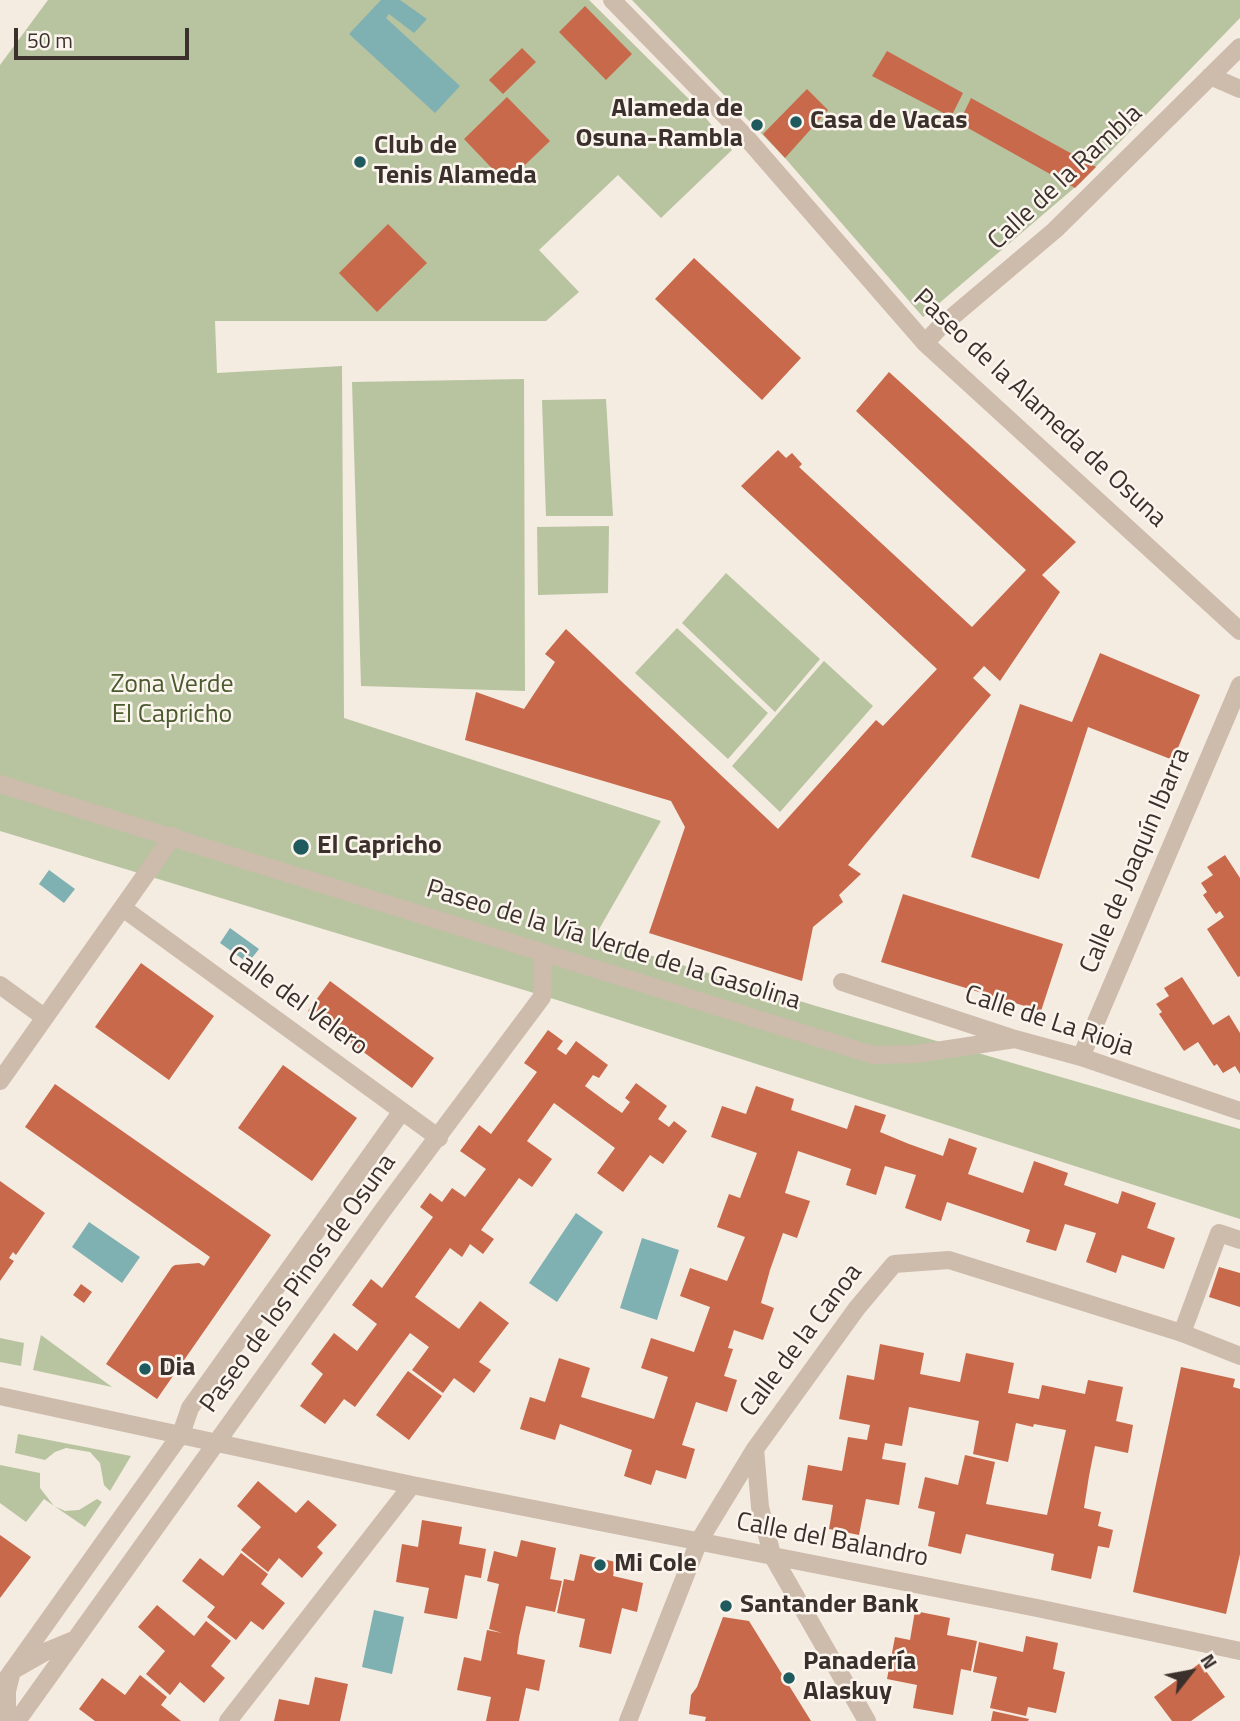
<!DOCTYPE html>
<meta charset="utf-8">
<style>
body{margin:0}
#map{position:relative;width:1240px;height:1721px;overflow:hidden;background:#f4ebe1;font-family:"Titillium Web",sans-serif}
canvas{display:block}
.north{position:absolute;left:1156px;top:1637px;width:70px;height:70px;-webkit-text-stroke:5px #fbf5ee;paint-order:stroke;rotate:59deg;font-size:19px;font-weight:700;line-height:28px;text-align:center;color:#3b302b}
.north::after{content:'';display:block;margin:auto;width:24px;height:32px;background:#3b302b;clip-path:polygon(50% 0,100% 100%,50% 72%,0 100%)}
.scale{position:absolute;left:14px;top:28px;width:175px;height:32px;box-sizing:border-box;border:4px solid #3b302b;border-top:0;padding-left:9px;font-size:21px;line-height:24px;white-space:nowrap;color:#3b302b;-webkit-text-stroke:5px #fbf5ee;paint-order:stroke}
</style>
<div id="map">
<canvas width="1240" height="1721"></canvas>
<div class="north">N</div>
<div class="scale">50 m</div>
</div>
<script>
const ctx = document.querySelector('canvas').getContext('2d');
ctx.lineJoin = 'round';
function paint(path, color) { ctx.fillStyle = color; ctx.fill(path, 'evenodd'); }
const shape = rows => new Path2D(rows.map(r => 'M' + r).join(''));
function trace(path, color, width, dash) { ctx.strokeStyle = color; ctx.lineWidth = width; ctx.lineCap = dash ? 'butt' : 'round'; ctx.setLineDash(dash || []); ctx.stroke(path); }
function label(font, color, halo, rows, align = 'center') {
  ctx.font = font + ' "Titillium Web",sans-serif'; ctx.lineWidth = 5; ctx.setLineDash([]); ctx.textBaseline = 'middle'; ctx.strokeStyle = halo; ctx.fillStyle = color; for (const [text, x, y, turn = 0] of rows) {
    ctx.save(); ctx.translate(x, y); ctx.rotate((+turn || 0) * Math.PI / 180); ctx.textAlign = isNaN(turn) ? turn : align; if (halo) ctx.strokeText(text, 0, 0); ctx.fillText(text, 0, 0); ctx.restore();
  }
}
paint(shape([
 [48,0,589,0,696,106,732,150,661,218,618,175,539,250,579,292,546,321,215,321,217,373,342,366,344,718,661,821,594,938,816,1006,1240,1129,1240,1219,557,1000,0,831,0,65],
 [632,0,1240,0,1240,18,1080,183,923,317,785,158],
 [524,379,525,691,361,686,352,382],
 [606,399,613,516,546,516,542,400],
 [609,526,608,593,538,595,537,527],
 [726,573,820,659,775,712,682,623],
 [677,628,768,713,728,759,635,673],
 [824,661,873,706,780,812,732,766],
 [41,1335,112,1387,33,1370],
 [0,1338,24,1343,21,1366,0,1362],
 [18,1434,131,1456,110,1491,104,1485,100,1463,90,1452,66,1448,55,1452,45,1460,15,1453],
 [0,1465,40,1473,40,1488,54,1506,65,1511,79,1510,97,1499,102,1502,85,1527,44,1499,26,1522,0,1503]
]), '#b8c4a0');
paint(shape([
 [381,0,400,0,427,19,414,33,389,14,386,18,460,86,435,113,349,34],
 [49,870,75,889,64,903,39,884],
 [230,928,259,949,248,963,220,943],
 [576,1213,603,1232,557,1302,529,1283],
 [89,1222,140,1257,122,1283,72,1247],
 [642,1238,679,1250,657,1320,620,1308],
 [374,1610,404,1617,392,1674,362,1667]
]), '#7fb0b2');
paint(shape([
 [585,6,632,54,606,80,559,32],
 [522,48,536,62,503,94,489,80],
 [887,51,963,93,951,117,872,76],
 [807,89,828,110,785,158,763,134],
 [507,97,550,141,506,183,464,139],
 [971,98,1034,133,1096,167,1075,188,959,123],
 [388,224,427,263,377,312,339,273],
 [694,258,801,358,762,400,655,299],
 [889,372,1076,542,1042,575,1060,592,1000,681,984,666,973,678,991,695,848,865,861,874,839,895,843,902,813,927,802,981,649,933,685,827,671,801,465,740,476,692,524,709,555,662,545,654,566,629,778,829,876,720,883,726,937,669,741,486,778,450,786,458,792,453,802,464,799,467,972,627,1026,570,856,411],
 [1100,653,1200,695,1173,760,1088,727,1039,879,971,857,1020,704,1072,722],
 [1225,855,1240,878,1240,976,1238,977,1207,929,1224,917,1220,911,1216,914,1203,895,1207,892,1201,883,1213,875,1207,867],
 [903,894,1063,944,1041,1011,881,962],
 [141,963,214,1016,169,1080,95,1027],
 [1182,977,1213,1025,1229,1015,1240,1033,1240,1074,1235,1066,1223,1073,1217,1064,1214,1066,1198,1042,1184,1051,1159,1014,1162,1012,1156,1004,1169,996,1164,988],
 [330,981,434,1058,412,1088,308,1011],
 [548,1030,563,1041,557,1049,566,1055,576,1041,608,1065,599,1078,593,1075,585,1086,609,1104,622,1113,630,1102,625,1098,636,1083,667,1106,658,1119,669,1127,674,1121,687,1131,663,1164,650,1155,623,1192,597,1173,615,1148,554,1103,527,1141,552,1159,532,1187,519,1178,481,1230,494,1239,483,1254,470,1244,462,1257,450,1248,415,1297,459,1329,480,1301,509,1323,479,1362,491,1370,474,1393,454,1378,443,1393,412,1370,429,1347,410,1333,355,1407,344,1399,325,1424,300,1406,323,1374,311,1364,334,1333,357,1351,377,1324,352,1305,371,1279,382,1288,433,1217,420,1207,430,1193,442,1202,452,1188,465,1197,486,1169,460,1151,479,1125,491,1134,537,1072,524,1063],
 [283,1065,357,1118,312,1181,238,1128],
 [55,1084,271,1235,157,1399,106,1364,172,1267,175,1265,199,1263,204,1266,210,1257,25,1127],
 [756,1086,794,1099,791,1110,847,1129,855,1105,886,1115,880,1132,909,1144,943,1156,949,1138,977,1148,968,1174,1023,1193,1034,1161,1068,1173,1064,1185,1118,1204,1122,1191,1156,1203,1147,1228,1175,1238,1164,1269,1122,1255,1116,1273,1086,1262,1096,1233,1065,1224,1056,1251,1026,1242,1030,1230,947,1202,941,1221,905,1208,916,1175,885,1166,876,1195,846,1185,851,1169,798,1151,785,1193,810,1201,797,1238,783,1233,770,1270,761,1303,774,1308,763,1340,734,1330,728,1348,733,1349,724,1376,737,1380,727,1412,696,1402,682,1445,695,1449,686,1479,656,1470,651,1485,624,1476,632,1450,560,1424,555,1440,520,1429,530,1397,545,1402,559,1358,590,1368,581,1397,654,1419,668,1377,641,1368,651,1338,694,1352,710,1307,680,1296,690,1268,727,1281,745,1237,717,1227,729,1194,740,1198,757,1153,711,1137,722,1106,746,1114],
 [0,1181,45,1213,16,1255,13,1252,9,1258,14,1261,0,1281],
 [1219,1267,1240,1273,1240,1307,1209,1297],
 [81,1284,92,1292,84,1303,73,1295],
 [880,1344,924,1353,920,1374,960,1382,966,1353,1014,1363,1008,1393,1039,1399,1042,1385,1085,1394,1088,1380,1123,1387,1116,1421,1133,1425,1128,1453,1095,1446,1089,1476,1084,1508,1101,1512,1098,1526,1113,1530,1109,1548,1098,1546,1091,1579,1051,1570,1054,1554,966,1534,961,1554,928,1546,935,1512,918,1508,925,1477,958,1485,965,1455,995,1462,986,1504,1047,1515,1066,1430,1034,1424,1033,1427,1016,1423,1008,1462,973,1454,979,1421,909,1407,902,1446,885,1443,882,1459,906,1463,899,1505,866,1499,859,1535,829,1529,833,1505,802,1500,808,1465,842,1471,848,1437,867,1440,870,1425,839,1419,847,1375,874,1380],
 [1181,1367,1235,1379,1233,1387,1240,1389,1240,1554,1226,1614,1133,1592],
 [408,1371,442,1396,409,1440,376,1415],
 [258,1481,296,1513,308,1500,337,1525,317,1547,323,1553,302,1578,279,1558,268,1572,241,1550,261,1527,237,1506],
 [422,1520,462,1527,459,1544,486,1549,481,1578,465,1575,457,1619,424,1613,429,1588,396,1582,402,1544,418,1547],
 [0,1535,31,1557,0,1598],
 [521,1540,556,1548,550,1579,562,1581,555,1612,526,1606,519,1637,517,1654,545,1660,539,1691,526,1688,519,1721,486,1721,491,1697,457,1690,464,1657,481,1661,487,1630,502,1633,489,1629,499,1584,487,1581,494,1551,517,1557],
 [241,1553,268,1574,261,1584,285,1603,263,1630,251,1621,236,1640,207,1617,215,1607,182,1581,200,1558,223,1576],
 [580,1554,616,1562,613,1576,643,1583,637,1612,622,1608,611,1654,579,1647,585,1619,557,1613,564,1579,574,1581],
 [157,1605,194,1636,206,1621,231,1641,211,1666,225,1678,204,1703,180,1682,170,1695,146,1674,165,1651,138,1627],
 [915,1611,950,1618,947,1635,977,1641,971,1671,961,1669,953,1715,913,1708,917,1685,887,1679,895,1637,910,1640],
 [723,1617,749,1621,811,1721,705,1721,706,1717,689,1714,691,1695,697,1687],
 [1026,1636,1058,1643,1053,1669,1065,1672,1056,1713,1028,1707,1026,1716,990,1708,997,1677,973,1672,979,1642,1023,1652],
 [1200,1663,1225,1697,1191,1721,1172,1721,1154,1697],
 [140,1675,167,1697,161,1705,181,1721,95,1721,79,1709,102,1678,125,1695],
 [315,1677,348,1684,340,1721,274,1721,279,1699,309,1705],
 [993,1711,1029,1719,1028,1721,991,1721]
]), '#c8694b');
trace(shape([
 [612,0,745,136,925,343,1240,631],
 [1210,76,1240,89],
 [925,343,939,328,1055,230,1240,47],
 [0,784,873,1055,916,1054,1015,1039],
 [124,909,439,1138],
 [842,982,1015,1039,1081,1057,1240,1111],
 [0,985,44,1017],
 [1081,1057,1240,685],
 [0,1081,173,836],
 [1182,1333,1219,1233,1240,1240],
 [0,1396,412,1485,1037,1608,1240,1651],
 [755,1449,760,1507,772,1555,867,1721],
 [0,1688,181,1434,190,1408,402,1111],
 [7,1721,7,1691,12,1671,47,1651,76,1639],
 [17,1721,383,1210,542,997,543,953],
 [228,1721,412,1485],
 [628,1721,699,1541,755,1449,857,1308,894,1264,949,1260,1182,1333,1240,1356]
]), '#cdbbac', 18);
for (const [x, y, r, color] of [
 [796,122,7,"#1f5a5e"],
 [757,125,7,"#1f5a5e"],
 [360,162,7,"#1f5a5e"],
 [301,847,9,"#1f5a5e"],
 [145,1369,7,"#1f5a5e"],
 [600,1565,7,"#1f5a5e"],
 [726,1606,7,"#1f5a5e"],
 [789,1678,7,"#1f5a5e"]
]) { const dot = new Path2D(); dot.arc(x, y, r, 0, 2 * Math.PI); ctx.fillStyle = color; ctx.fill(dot); trace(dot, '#fbf5ee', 2.5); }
label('bold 26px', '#3b302b', '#fbf5ee', [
 ["Alameda de",743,110,"right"],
 ["Osuna-Rambla",743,140,"right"],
 ["Casa de Vacas",810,122],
 ["Club de",374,147],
 ["Tenis Alameda",374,177],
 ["El Capricho",317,847],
 ["Dia",159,1369],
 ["Mi Cole",614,1565],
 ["Santander Bank",740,1606],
 ["Panadería",803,1663],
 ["Alaskuy",803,1693]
], 'left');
label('26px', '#3b302b', '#fbf5ee', [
 ["Calle de la Rambla",1066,178,-43],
 ["Paseo de la Alameda de Osuna",1039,409,43],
 ["Calle de Joaquín Ibarra",1136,861,-67],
 ["Paseo de la Vía Verde de la Gasolina",613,946,17],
 ["Calle del Velero",297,1002,36],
 ["Calle de La Rioja",1049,1022,18],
 ["Paseo de los Pinos de Osuna",299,1284,-54],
 ["Calle de la Canoa",802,1341,-53],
 ["Calle del Balandro",832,1541,11]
]);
label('26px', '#4a5a2e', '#fbf5ee', [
 ["Zona Verde",172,686],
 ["El Capricho",172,716]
]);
</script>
